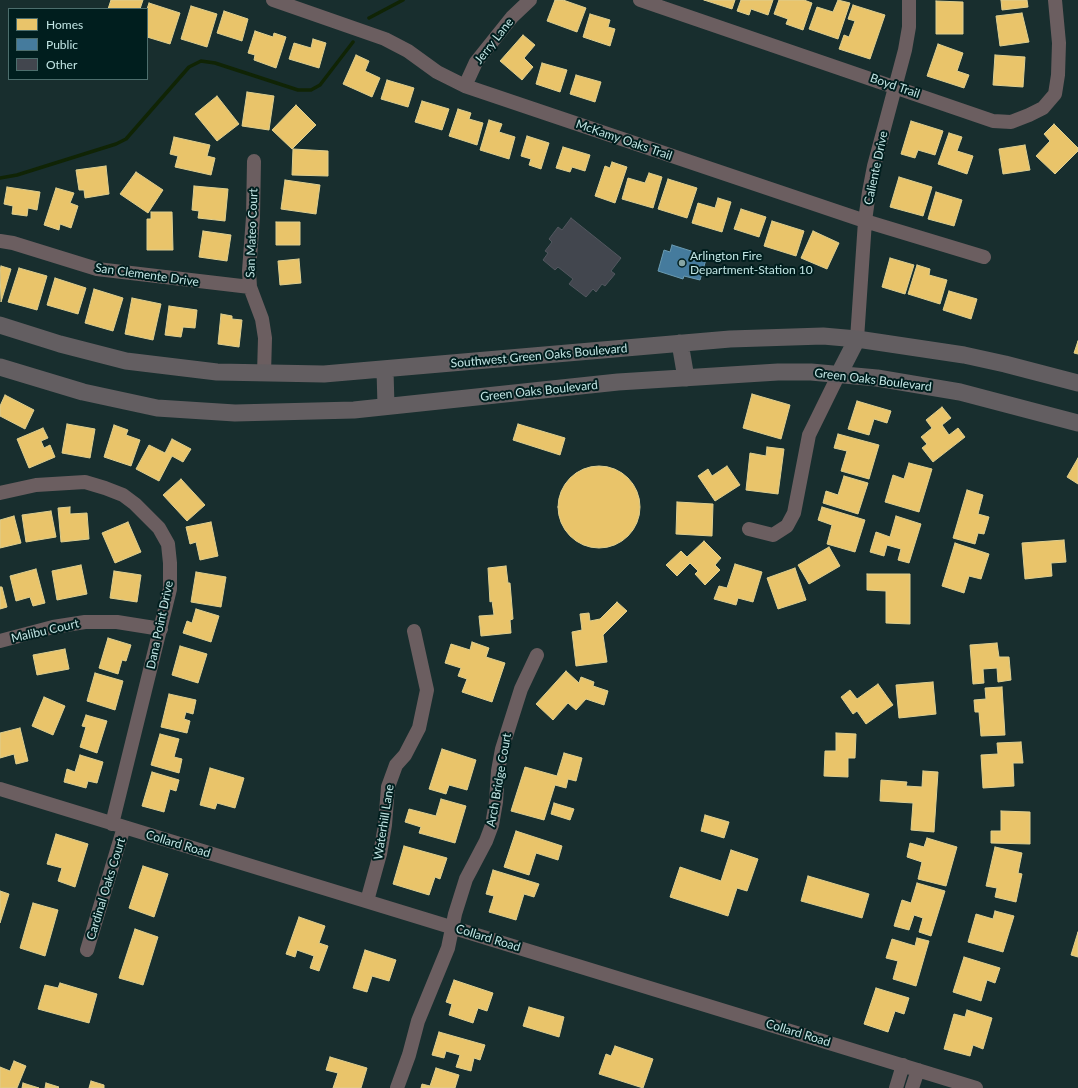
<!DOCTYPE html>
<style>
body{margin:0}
#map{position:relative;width:1078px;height:1088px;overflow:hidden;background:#182e2e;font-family:Lato,sans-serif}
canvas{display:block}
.legend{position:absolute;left:8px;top:8px;width:140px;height:72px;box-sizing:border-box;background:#001e1e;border:1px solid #4d6e6d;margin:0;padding:5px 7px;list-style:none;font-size:12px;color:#c1e5e4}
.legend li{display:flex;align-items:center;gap:8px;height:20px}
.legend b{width:20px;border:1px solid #4d6e6d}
</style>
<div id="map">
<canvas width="1078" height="1088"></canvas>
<ul class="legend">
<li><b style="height:11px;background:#e9c46a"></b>Homes</li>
<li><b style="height:11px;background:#457b9d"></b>Public</li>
<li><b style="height:11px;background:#42464e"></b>Other</li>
</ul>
</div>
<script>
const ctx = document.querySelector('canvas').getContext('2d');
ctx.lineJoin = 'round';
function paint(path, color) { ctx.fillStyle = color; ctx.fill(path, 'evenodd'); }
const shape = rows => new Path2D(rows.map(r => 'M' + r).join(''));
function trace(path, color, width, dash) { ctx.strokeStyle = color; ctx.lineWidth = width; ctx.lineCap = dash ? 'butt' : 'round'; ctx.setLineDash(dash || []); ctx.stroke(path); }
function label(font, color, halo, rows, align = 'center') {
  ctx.font = font + ' Lato,sans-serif'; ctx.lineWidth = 4; ctx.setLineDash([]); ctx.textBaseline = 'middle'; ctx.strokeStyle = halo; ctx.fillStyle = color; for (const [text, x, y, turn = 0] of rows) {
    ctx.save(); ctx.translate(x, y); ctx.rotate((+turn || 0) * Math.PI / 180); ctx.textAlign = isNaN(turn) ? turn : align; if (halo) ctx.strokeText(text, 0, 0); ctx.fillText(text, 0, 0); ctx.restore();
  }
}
const homes = shape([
 [111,0,143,0,140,9,108,9,111,0],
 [555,0,563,0,586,8,577,32,547,21,555,0],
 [704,0,735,0,732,9,704,0],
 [741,0,773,0,768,15,751,9,749,15,737,11,741,0],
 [779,0,804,0,812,3,803,30,786,24,788,19,774,14,779,0],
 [838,0,850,3,838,39,809,29,817,7,833,12,838,0],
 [1001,0,1027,0,1028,7,1002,10,1001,0],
 [936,1,963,2,963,34,936,34,936,1],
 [149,3,180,13,170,44,147,37,147,9,149,3],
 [853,5,885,15,870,59,839,49,844,35,849,37,855,21,848,19,853,5],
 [191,6,217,14,207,47,181,39,191,6],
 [224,11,248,19,242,41,217,33,224,11],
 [1022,13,1029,42,1000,46,996,16,1022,13],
 [590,14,610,20,608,27,615,29,610,46,583,37,590,14],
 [255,31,273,37,274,33,286,37,276,68,254,60,255,55,248,53,255,31],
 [523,35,535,45,524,58,533,67,522,80,500,61,523,35],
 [313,39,326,43,319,68,289,59,294,43,311,48,313,39],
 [938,44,963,53,957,71,969,75,964,88,927,76,938,44],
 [356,55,369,61,365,71,380,78,372,97,343,84,356,55],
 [995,55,1025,57,1023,87,993,85,995,55],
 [542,63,567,70,560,92,536,84,542,63],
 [576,75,601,82,595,102,570,94,576,75],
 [387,80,414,88,408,107,381,99,387,80],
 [247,92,274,96,269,130,242,126,247,92],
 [217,96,239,124,217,141,195,114,217,96],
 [422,101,449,109,442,130,415,122,422,101],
 [296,105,316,125,292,149,272,130,296,105],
 [458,109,471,113,469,119,483,123,477,145,449,136,458,109],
 [489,120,502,124,499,132,515,137,509,159,480,150,489,120],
 [911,121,943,131,935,155,918,150,915,158,901,154,911,121],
 [1054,124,1078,148,1078,151,1055,174,1036,156,1050,141,1044,134,1054,124],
 [949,133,962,137,957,151,973,156,967,174,938,164,949,133],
 [527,136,549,143,541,169,529,165,531,159,521,156,527,136],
 [174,137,210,145,207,156,215,158,211,175,175,167,178,156,170,154,174,137],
 [1025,145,1030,170,1003,174,999,149,1025,145],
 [563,147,590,155,585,171,572,167,570,172,556,168,563,147],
 [293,149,328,151,328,176,292,175,293,149],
 [612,162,627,167,615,203,595,196,605,166,610,168,612,162],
 [106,166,109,194,85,198,84,190,79,190,76,170,106,166],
 [136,172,163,190,148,213,120,194,136,172],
 [649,173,662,177,653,208,622,199,628,178,645,183,649,173],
 [899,177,932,187,923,216,890,207,899,177],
 [668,179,697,188,687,218,658,209,668,179],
 [285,180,320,185,316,214,281,209,285,180],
 [194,186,228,189,225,221,198,218,199,211,192,210,194,186],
 [7,187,40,192,37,210,28,208,27,216,12,214,13,206,4,204,7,187],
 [56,188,74,193,70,203,78,206,71,228,60,224,59,230,44,225,56,188],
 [936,192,962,200,954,226,928,219,936,192],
 [718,198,731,202,722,232,692,223,698,203,715,208,718,198],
 [741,209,766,217,759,237,734,229,741,209],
 [151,212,172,212,173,250,147,250,147,219,151,219,151,212],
 [772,221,804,231,796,256,764,246,772,221],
 [276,222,300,222,300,245,276,245,276,222],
 [203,231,231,235,227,261,199,257,203,231],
 [813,231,839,243,827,269,801,258,813,231],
 [890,258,914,265,905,294,882,287,890,258],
 [299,259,301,283,280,285,278,261,299,259],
 [917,265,930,269,929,275,947,280,940,304,908,294,917,265],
 [1,266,11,269,1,302,0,270,1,266],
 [19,268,47,276,37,310,8,302,19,268],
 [55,278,86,288,78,314,47,305,55,278],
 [94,289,123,298,113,331,85,323,94,289],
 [949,291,977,299,971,319,943,310,949,291],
 [132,298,161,304,153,340,125,334,132,298],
 [169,306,197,310,195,328,183,327,181,337,165,335,169,306],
 [221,314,232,316,232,319,242,320,239,347,218,344,221,314],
 [1078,341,1078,354,1074,353,1078,341],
 [752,394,790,405,781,439,743,428,752,394],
 [5,395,34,410,25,429,0,416,0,406,5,395],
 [857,401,891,411,887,423,874,419,869,435,848,429,857,401],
 [942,407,951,418,942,425,949,435,958,428,965,437,933,462,922,448,927,444,921,437,932,428,926,420,942,407],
 [67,424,95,429,90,458,62,453,67,424],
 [518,424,565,438,560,455,513,440,518,424],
 [114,425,128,430,126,435,140,440,131,466,104,457,114,425],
 [43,428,48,438,41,441,44,448,50,445,55,457,29,468,17,439,43,428],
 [838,434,879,445,869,479,841,471,847,451,834,448,838,434],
 [172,439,191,449,183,462,172,456,159,481,136,469,149,445,165,453,172,439],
 [767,447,784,449,778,494,746,490,750,453,766,456,767,447],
 [1078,458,1078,484,1067,477,1078,458],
 [909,463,932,469,919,512,885,502,893,475,904,479,909,463],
 [727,466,740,485,715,501,698,476,708,469,712,476,727,466],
 '558 507a41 41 0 1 1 82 0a41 41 0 1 1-82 0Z',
 [844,476,868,483,858,514,823,503,826,491,838,495,844,476],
 [181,479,205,505,187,521,163,495,181,479],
 [967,490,983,495,978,514,989,517,984,534,978,533,975,544,953,538,967,490],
 [677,502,713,504,712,536,676,534,677,502],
 [70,507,70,514,87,513,89,539,61,542,58,508,70,507],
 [822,507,865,520,855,552,827,544,832,525,818,520,822,507],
 [51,511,56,537,26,542,22,515,51,511],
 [14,516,21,543,0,548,0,520,14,516],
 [896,516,921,524,909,563,898,560,901,549,887,545,884,556,870,552,876,532,890,537,896,516],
 [128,522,141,552,115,563,102,533,128,522],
 [211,522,218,556,200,560,196,542,190,544,186,527,211,522],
 [1064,540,1066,562,1051,563,1052,576,1025,579,1022,543,1064,540],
 [704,541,721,558,715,565,720,570,705,585,695,574,698,571,690,563,677,576,666,565,681,551,687,557,704,541],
 [955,543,989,554,981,579,969,576,964,593,942,586,955,543],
 [829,547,840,566,809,584,798,565,829,547],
 [735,564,762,572,753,602,738,598,736,605,714,599,719,586,727,588,735,564],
 [81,565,87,594,57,600,52,571,81,565],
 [506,566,508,583,510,583,513,619,510,620,511,633,481,636,479,616,494,615,492,601,490,602,488,568,506,566],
 [795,568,806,600,778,609,767,578,795,568],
 [36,569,45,603,33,606,30,597,16,601,10,576,36,569],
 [114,571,141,575,137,602,110,598,114,571],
 [196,572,226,577,221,607,191,602,196,572],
 [867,574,910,574,910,624,886,623,886,591,867,590,867,574],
 [0,587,2,587,7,607,0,609,0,587],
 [617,602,627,611,603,635,607,662,576,666,572,632,582,630,580,614,589,613,590,621,600,619,617,602],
 [196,609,219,616,211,642,183,633,187,621,192,623,196,609],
 [108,638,131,645,126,661,122,660,118,674,99,668,108,638],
 [472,642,489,648,486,657,505,663,492,702,462,692,467,679,458,676,461,668,445,663,451,644,470,650,472,642],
 [997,643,999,657,1009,657,1011,680,998,682,997,668,983,669,984,683,973,684,970,645,997,643],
 [180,646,207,654,198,683,172,675,180,646],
 [65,649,69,669,37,675,33,655,65,649],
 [566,671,579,683,581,677,594,682,593,686,608,691,604,705,586,699,576,710,568,703,553,720,536,704,566,671],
 [95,673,123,681,115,710,87,701,95,673],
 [933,682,936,714,899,718,896,685,933,682],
 [878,684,893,705,866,724,857,711,853,714,841,697,850,690,857,699,878,684],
 [1002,687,1005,735,981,736,979,712,975,712,974,700,986,699,985,688,1002,687],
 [169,694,196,700,193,714,186,712,184,719,190,721,187,733,161,727,169,694],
 [44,697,65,706,53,735,32,726,44,697],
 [86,715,107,721,97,753,80,747,86,727,82,726,86,715],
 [20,728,28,761,16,764,14,754,0,758,0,733,20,728],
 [836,733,856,734,855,758,848,758,848,777,824,776,825,751,836,751,836,733],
 [160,734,179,739,174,757,182,759,179,773,151,765,160,734],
 [1021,742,1023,763,1013,763,1014,786,983,788,981,755,998,754,997,743,1021,742],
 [442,749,476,760,467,790,449,785,446,794,429,789,442,749],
 [564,753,582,758,576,781,568,779,566,788,555,785,544,820,511,811,525,767,557,776,564,753],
 [80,755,103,762,97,783,88,781,86,788,64,782,67,769,75,772,80,755],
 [210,768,244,778,235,808,217,803,215,809,200,805,210,768],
 [923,771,938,772,934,832,911,830,913,803,880,801,881,780,907,782,906,786,922,787,923,771],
 [152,772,179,780,176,791,170,789,164,812,142,806,152,772],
 [441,799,466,806,455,843,419,833,421,827,405,822,409,809,436,816,441,799],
 [554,803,574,809,570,820,551,814,554,803],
 [1001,811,1030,812,1030,844,991,843,991,831,1001,831,1001,811],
 [705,815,729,822,724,838,701,831,705,815],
 [516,831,562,846,558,860,536,853,529,875,504,867,516,831],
 [56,834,88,844,75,887,58,881,62,868,47,864,56,834],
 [927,838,957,847,946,886,918,879,922,862,907,857,910,843,924,847,927,838],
 [404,846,447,858,440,879,435,877,429,895,393,884,404,846],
 [995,847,1022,853,1018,873,1022,874,1016,902,995,897,997,888,986,886,995,847],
 [731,850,758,859,747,891,737,888,728,916,670,897,680,867,721,881,731,850],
 [143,866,168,874,154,917,129,908,143,866],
 [493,870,539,884,534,897,524,894,516,920,489,912,494,896,486,894,493,870],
 [808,876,869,894,862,918,801,901,808,876],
 [917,883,945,891,931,936,919,932,923,918,914,915,909,930,894,926,902,900,911,903,917,883],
 [0,891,9,894,0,923,0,891],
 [33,903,58,910,45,956,20,948,33,903],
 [995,911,1014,916,1003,952,968,942,976,914,993,919,995,911],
 [299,917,325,926,319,943,328,946,319,971,310,968,314,956,297,950,295,957,286,954,299,917],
 [135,929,158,937,143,985,119,978,135,929],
 [1078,932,1078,957,1071,955,1078,932],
 [917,938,929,941,916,986,893,979,898,961,886,958,892,939,915,946,917,938],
 [365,950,396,960,389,981,372,976,367,992,353,988,365,950],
 [964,957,1000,968,995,983,987,980,981,1001,953,992,964,957],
 [454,980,493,993,487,1011,478,1008,473,1023,449,1015,452,1004,446,1002,454,980],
 [60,983,97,994,89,1023,38,1009,45,985,58,988,60,983],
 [876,988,909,998,904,1014,895,1011,888,1032,864,1024,876,988],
 [529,1007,564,1017,559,1037,523,1026,529,1007],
 [967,1010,992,1018,983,1049,973,1045,970,1056,944,1049,954,1014,965,1017,967,1010],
 [439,1032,485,1045,480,1060,474,1058,471,1071,456,1067,460,1055,446,1051,444,1058,432,1055,439,1032],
 [615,1046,653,1059,643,1088,599,1074,606,1054,611,1056,615,1046],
 [330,1057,367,1068,361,1088,333,1088,338,1073,326,1070,330,1057],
 [14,1061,26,1066,17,1088,0,1088,0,1067,10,1071,14,1061],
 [436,1068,459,1075,455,1088,421,1088,422,1084,430,1086,436,1068],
 [91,1081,104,1085,104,1088,89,1088,91,1081],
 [23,1083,39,1088,22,1088,23,1083],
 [46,1083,59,1087,58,1088,45,1088,46,1083]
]);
paint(homes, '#e9c46a');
trace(homes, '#ddce8f', 1);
const public = shape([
 [672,245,707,256,700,280,684,276,683,279,658,271,664,250,670,252,672,245]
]);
paint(public, '#457b9d');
trace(public, '#6a9bb2', 1);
trace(shape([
 [369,18,403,0],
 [0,178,17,175,116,144,126,139,189,67,201,61,215,63,298,90,311,90,320,85,353,42]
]), '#102405', 3.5);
const building = shape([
 [571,218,621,258,611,271,615,274,605,286,602,284,596,292,593,289,586,297,569,284,573,279,558,267,555,270,543,260,548,253,545,251,552,242,549,239,558,227,562,230,571,218]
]);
paint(building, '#42464e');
trace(building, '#52575f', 1);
trace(shape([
 [273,0,385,39,408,51,437,72,465,86,865,221,984,257],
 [640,0,993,121,1011,122,1029,115,1043,108,1055,94,1058,75,1059,43,1055,0],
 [465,86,476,62,512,17,530,0],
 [254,161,253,217,249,271,250,287,262,319,265,338,264,374],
 [0,241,13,243,97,269,250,287],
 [857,339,865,221,869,192,874,166,905,50,909,27,909,0],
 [0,493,36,485,85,482,105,488,123,495,135,504,159,528,168,544,170,563,170,589,112,824],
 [749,529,773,535,787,526,794,513,809,435,839,374],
 [0,641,53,627,85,622,117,622,161,629],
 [0,789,976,1088],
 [367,901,380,854,385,825,388,787,396,765,405,755,419,728,427,690,414,631],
 [87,950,124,827],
 [397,1088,409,1055,418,1021,448,948,455,914,466,879,486,841,492,825,496,802,498,771,502,749,521,689,537,655],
 [896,1088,903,1065],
 [912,1088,918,1070]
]), '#6b5e60', 14);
trace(shape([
 [0,325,60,344,126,361,217,372,324,374,730,339,823,336,857,339,964,355,1005,364,1078,383],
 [680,343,686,378],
 [0,367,83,392,157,408,235,413,354,410,618,382,778,372,811,372,877,378,960,392,1078,423],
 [385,370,386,406],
 [839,374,857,339]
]), '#635e61', 17);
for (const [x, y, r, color] of [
 [682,263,4,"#86a5a4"]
]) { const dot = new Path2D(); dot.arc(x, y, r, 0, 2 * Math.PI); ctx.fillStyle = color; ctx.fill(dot); trace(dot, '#001e1e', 1.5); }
label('12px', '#c1e5e4', '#001e1e', [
 ["Jerry Lane",494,41,-52],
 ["Boyd Trail",895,86,19],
 ["McKamy Oaks Trail",624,140,19],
 ["Caliente Drive",876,168,-78],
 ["San Mateo Court",252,233,-88],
 ["San Clemente Drive",147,275,8],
 ["Southwest Green Oaks Boulevard",539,356,-5],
 ["Green Oaks Boulevard",873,380,7],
 ["Green Oaks Boulevard",539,391,-6],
 ["Dana Point Drive",160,625,-78],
 ["Malibu Court",45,631,-13],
 ["Arch Bridge Court",499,780,-80],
 ["Waterhill Lane",384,822,-81],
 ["Collard Road",178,844,17],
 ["Cardinal Oaks Court",106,889,-73],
 ["Collard Road",488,938,17],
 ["Collard Road",798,1033,17]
]);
label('12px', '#c1e5e4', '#001e1e', [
 ["Arlington Fire",690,256],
 ["Department-Station 10",690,270]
], 'left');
</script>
